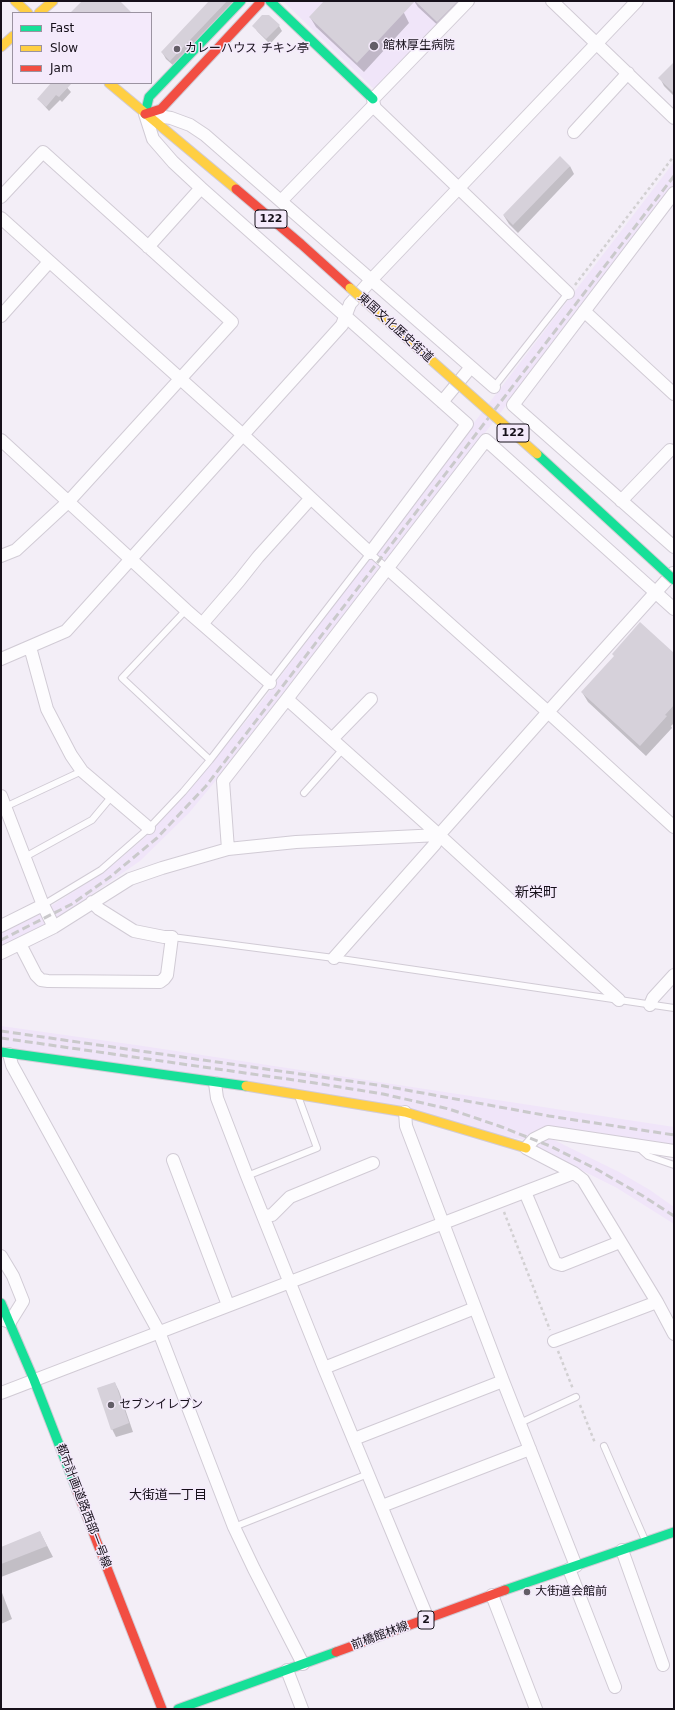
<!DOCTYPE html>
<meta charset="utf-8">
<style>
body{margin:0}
#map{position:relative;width:675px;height:1710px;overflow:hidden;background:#f3eef7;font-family:"DejaVu Sans",sans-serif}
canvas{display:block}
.frame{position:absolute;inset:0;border:2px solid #16101a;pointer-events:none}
.legend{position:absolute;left:12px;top:12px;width:140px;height:72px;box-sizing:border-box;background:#f4eafb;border:1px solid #9b93a1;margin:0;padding:5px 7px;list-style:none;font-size:12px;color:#16101a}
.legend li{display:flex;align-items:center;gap:8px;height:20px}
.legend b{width:20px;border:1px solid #9b93a1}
</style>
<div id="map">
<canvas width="675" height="1710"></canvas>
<div class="frame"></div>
<ul class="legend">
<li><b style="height:5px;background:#16e098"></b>Fast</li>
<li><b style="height:5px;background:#ffcf43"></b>Slow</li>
<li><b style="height:5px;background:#f24e42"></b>Jam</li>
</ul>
</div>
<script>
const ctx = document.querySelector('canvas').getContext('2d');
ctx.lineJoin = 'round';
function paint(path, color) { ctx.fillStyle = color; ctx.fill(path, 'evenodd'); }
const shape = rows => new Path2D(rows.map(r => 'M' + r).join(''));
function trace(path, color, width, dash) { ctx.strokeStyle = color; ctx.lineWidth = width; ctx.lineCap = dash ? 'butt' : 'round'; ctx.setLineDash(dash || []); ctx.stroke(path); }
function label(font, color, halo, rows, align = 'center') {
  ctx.font = font + ' "DejaVu Sans","Noto Sans JP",sans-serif'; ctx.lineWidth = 3; ctx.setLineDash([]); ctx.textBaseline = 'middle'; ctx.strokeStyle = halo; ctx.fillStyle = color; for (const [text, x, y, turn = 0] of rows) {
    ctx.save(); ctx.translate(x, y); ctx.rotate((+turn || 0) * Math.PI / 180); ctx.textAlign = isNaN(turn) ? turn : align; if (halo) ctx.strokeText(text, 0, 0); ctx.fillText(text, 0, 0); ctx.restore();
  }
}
paint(shape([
 [283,1,461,1,376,91],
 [674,162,674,187,385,563,374,553],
 [370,557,381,568,265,721,189,813,140,861,56,919,48,909,51,906,95,878,115,863,143,839,185,795,256,709],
 [39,912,43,913,46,922,44,926,1,947,1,931],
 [1,1026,143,1046,674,1127,674,1146,549,1127,544,1127,526,1140,1,1046],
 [550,1138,619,1172,650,1190,674,1207,674,1224,617,1188,533,1146,542,1139]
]), '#f0e5f9');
paint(shape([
 [213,1,239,1,175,67,166,59,162,52],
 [326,1,390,1,404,13,409,23,364,72,316,27,310,17],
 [414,1,477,1,468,6,444,31,418,7],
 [254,26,279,26,282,31,270,44,257,31],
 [674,63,674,96,664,86,660,78],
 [53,83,63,83,71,92,62,102,60,100,49,111,38,99],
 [570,166,574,174,518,233,509,224,504,216],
 [674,654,674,723,671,726,672,728,646,756,588,702,582,692],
 [115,1383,119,1391,133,1432,116,1437,112,1429],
 [40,1532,53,1557,1,1577,1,1548],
 [1,1590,12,1619,1,1624]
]), '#0003');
paint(shape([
 [82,1,120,1,132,13,70,13],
 [209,1,227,1,170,61,161,52],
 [324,1,458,1,437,22,415,1,357,63,309,17],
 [262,15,269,15,280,25,266,39,252,26],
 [674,62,674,93,658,78],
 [51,83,72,83,59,97,56,95,46,107,37,99],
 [560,156,570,166,513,225,503,215],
 [640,622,674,653,674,705,665,715,667,716,640,746,581,692,614,656,612,654],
 [115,1382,129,1423,111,1430,97,1388],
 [40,1531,47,1546,1,1564,1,1547]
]), '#d6d1da');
const lane = shape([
 [494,387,568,293],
 [186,610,122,678,210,760],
 [304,793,343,749],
 [5,807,82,771],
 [25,857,92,820,112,796],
 [43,905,101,870,149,828,183,792,210,760,370,553,387,568],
 [172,937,334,958,674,1008],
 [638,1147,648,1156,674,1165],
 [247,1176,317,1148,298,1096],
 [520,1423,576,1397],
 [604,1446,645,1540],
 [234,1527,368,1474]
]);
const street = shape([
 [468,1,373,99,374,105,375,108,568,293],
 [552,1,674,118],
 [574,132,628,73],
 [674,193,513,405,674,547],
 [1,197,43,152,232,322,69,501,16,550,1,556],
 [282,200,374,105],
 [1,218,243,435,370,553,467,424,201,188,173,162,153,139,145,114,171,118,190,125,205,135,494,387],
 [148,247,201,188],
 [584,311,674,394],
 [1,316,49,262],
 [442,402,471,367],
 [1,440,186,610,270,683],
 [621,501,670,450],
 [673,573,548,712,674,827],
 [202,624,239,581,258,557,311,498],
 [30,647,47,709,71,755,82,771,149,828],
 [1,659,66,631,342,325,350,304,372,279,637,1],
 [287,699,439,835,619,1000],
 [332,739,371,699],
 [1,796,43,905,54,927],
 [228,849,223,781,287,699,486,440,674,609],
 [1,926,43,905],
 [20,944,36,975,41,980,48,981,160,982,164,979,167,975,172,937,164,937,134,931,99,909,92,902],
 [1,953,54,927,130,879,162,868,228,849,296,842,439,835,548,712,387,568],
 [334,958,435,844,439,835],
 [650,1005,653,998,674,975],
 [9,1054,12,1065,159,1332,234,1527,254,1569,303,1664],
 [215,1083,217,1098,247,1176,324,1368,428,1619],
 [405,1112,406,1126,503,1381,576,1566],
 [173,1160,228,1305],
 [574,1173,526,1148,534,1139,548,1132,674,1151],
 [525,1192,555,1263,562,1265,620,1242],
 [264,1216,272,1215,290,1197,373,1163],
 [1,1256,13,1276,23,1301,10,1322,4,1320],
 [554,1341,657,1302],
 [324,1368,475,1308],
 [1,1393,574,1173,583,1180,657,1302,674,1334],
 [354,1439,503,1381],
 [382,1506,530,1449],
 [622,1550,663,1665],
 [569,1569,615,1687],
 [492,1595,536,1709],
 [287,1670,302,1709]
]);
const fast = shape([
 [270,1,373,99],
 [145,114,149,97,241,1],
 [1,1052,246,1086],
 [1,1303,34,1380,77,1491],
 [505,1590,674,1532],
 [178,1709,336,1652]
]);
const slow = shape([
 [15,1,28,13],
 [39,13,53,1],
 [1,47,13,36],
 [109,83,236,189],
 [246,1086,405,1112,526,1148]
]);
const jam = shape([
 [145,114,161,109,260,3,260,1],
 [236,189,301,244,350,288],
 [77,1491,162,1709],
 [336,1652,505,1590]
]);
trace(lane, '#d1cbd5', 8);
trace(street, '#d1cbd5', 14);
trace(fast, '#d1cbd5', 11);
trace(slow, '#d1cbd5', 11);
trace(jam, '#d1cbd5', 11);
trace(shape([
 [575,285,674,156],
 [504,1212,550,1330],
 [558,1351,573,1389],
 [580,1405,595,1443]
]), '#d2d0d2', 2.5, [3, 3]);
trace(lane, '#fdfcfe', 6);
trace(street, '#fdfcfe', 12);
trace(fast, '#16e098', 9);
trace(slow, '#ffcf43', 9);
trace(jam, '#f24e42', 9);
trace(shape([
 [1,940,72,904,110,877,157,838,206,786,674,176],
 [1,1031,384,1086,549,1116,674,1135],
 [1,1038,315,1083,383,1094,449,1109,499,1126,550,1146,598,1170,643,1196,674,1216]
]), '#cac9cb', 3, [8, 4]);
const fastBridge = shape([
 [537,454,674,580]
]);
const slowBridge = shape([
 [350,288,537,454]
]);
trace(fastBridge, '#d1cdd2', 11, []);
trace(slowBridge, '#d1cdd2', 11, []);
trace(fastBridge, '#16e098', 9);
trace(slowBridge, '#ffcf43', 9);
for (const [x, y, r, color] of [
 [374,46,5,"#635e67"],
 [177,49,4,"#635e67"],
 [111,1405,4,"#635e67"],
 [527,1592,4,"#635e67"]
]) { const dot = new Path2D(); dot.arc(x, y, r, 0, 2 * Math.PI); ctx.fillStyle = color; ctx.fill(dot); trace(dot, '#f4eafb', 1.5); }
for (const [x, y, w] of [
 [271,219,32],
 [513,433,32],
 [426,1620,16]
]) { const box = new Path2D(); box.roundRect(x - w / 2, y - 9, w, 18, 3); ctx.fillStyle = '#f4eafb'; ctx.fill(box); trace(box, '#16101a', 1); }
label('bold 11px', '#16101a', null, [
 ["122",271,219],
 ["122",513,433],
 ["2",426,1620]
]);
label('12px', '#16101a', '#f4eafb', [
 ["館林厚生病院",383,46],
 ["カレーハウス チキン亭",185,49],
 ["セブンイレブン",119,1405],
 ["大街道会館前",535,1592]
], 'left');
label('12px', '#16101a', '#f4eafb', [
 ["東国文化歴史街道",395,328,42],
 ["都市計画道路西部一号線",83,1506,69],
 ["前橋館林線",380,1636,-20]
]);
label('13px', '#16101a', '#f4eafb', [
 ["大街道一丁目",168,1496]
]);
label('14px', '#16101a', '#f4eafb', [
 ["新栄町",536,893]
]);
</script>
